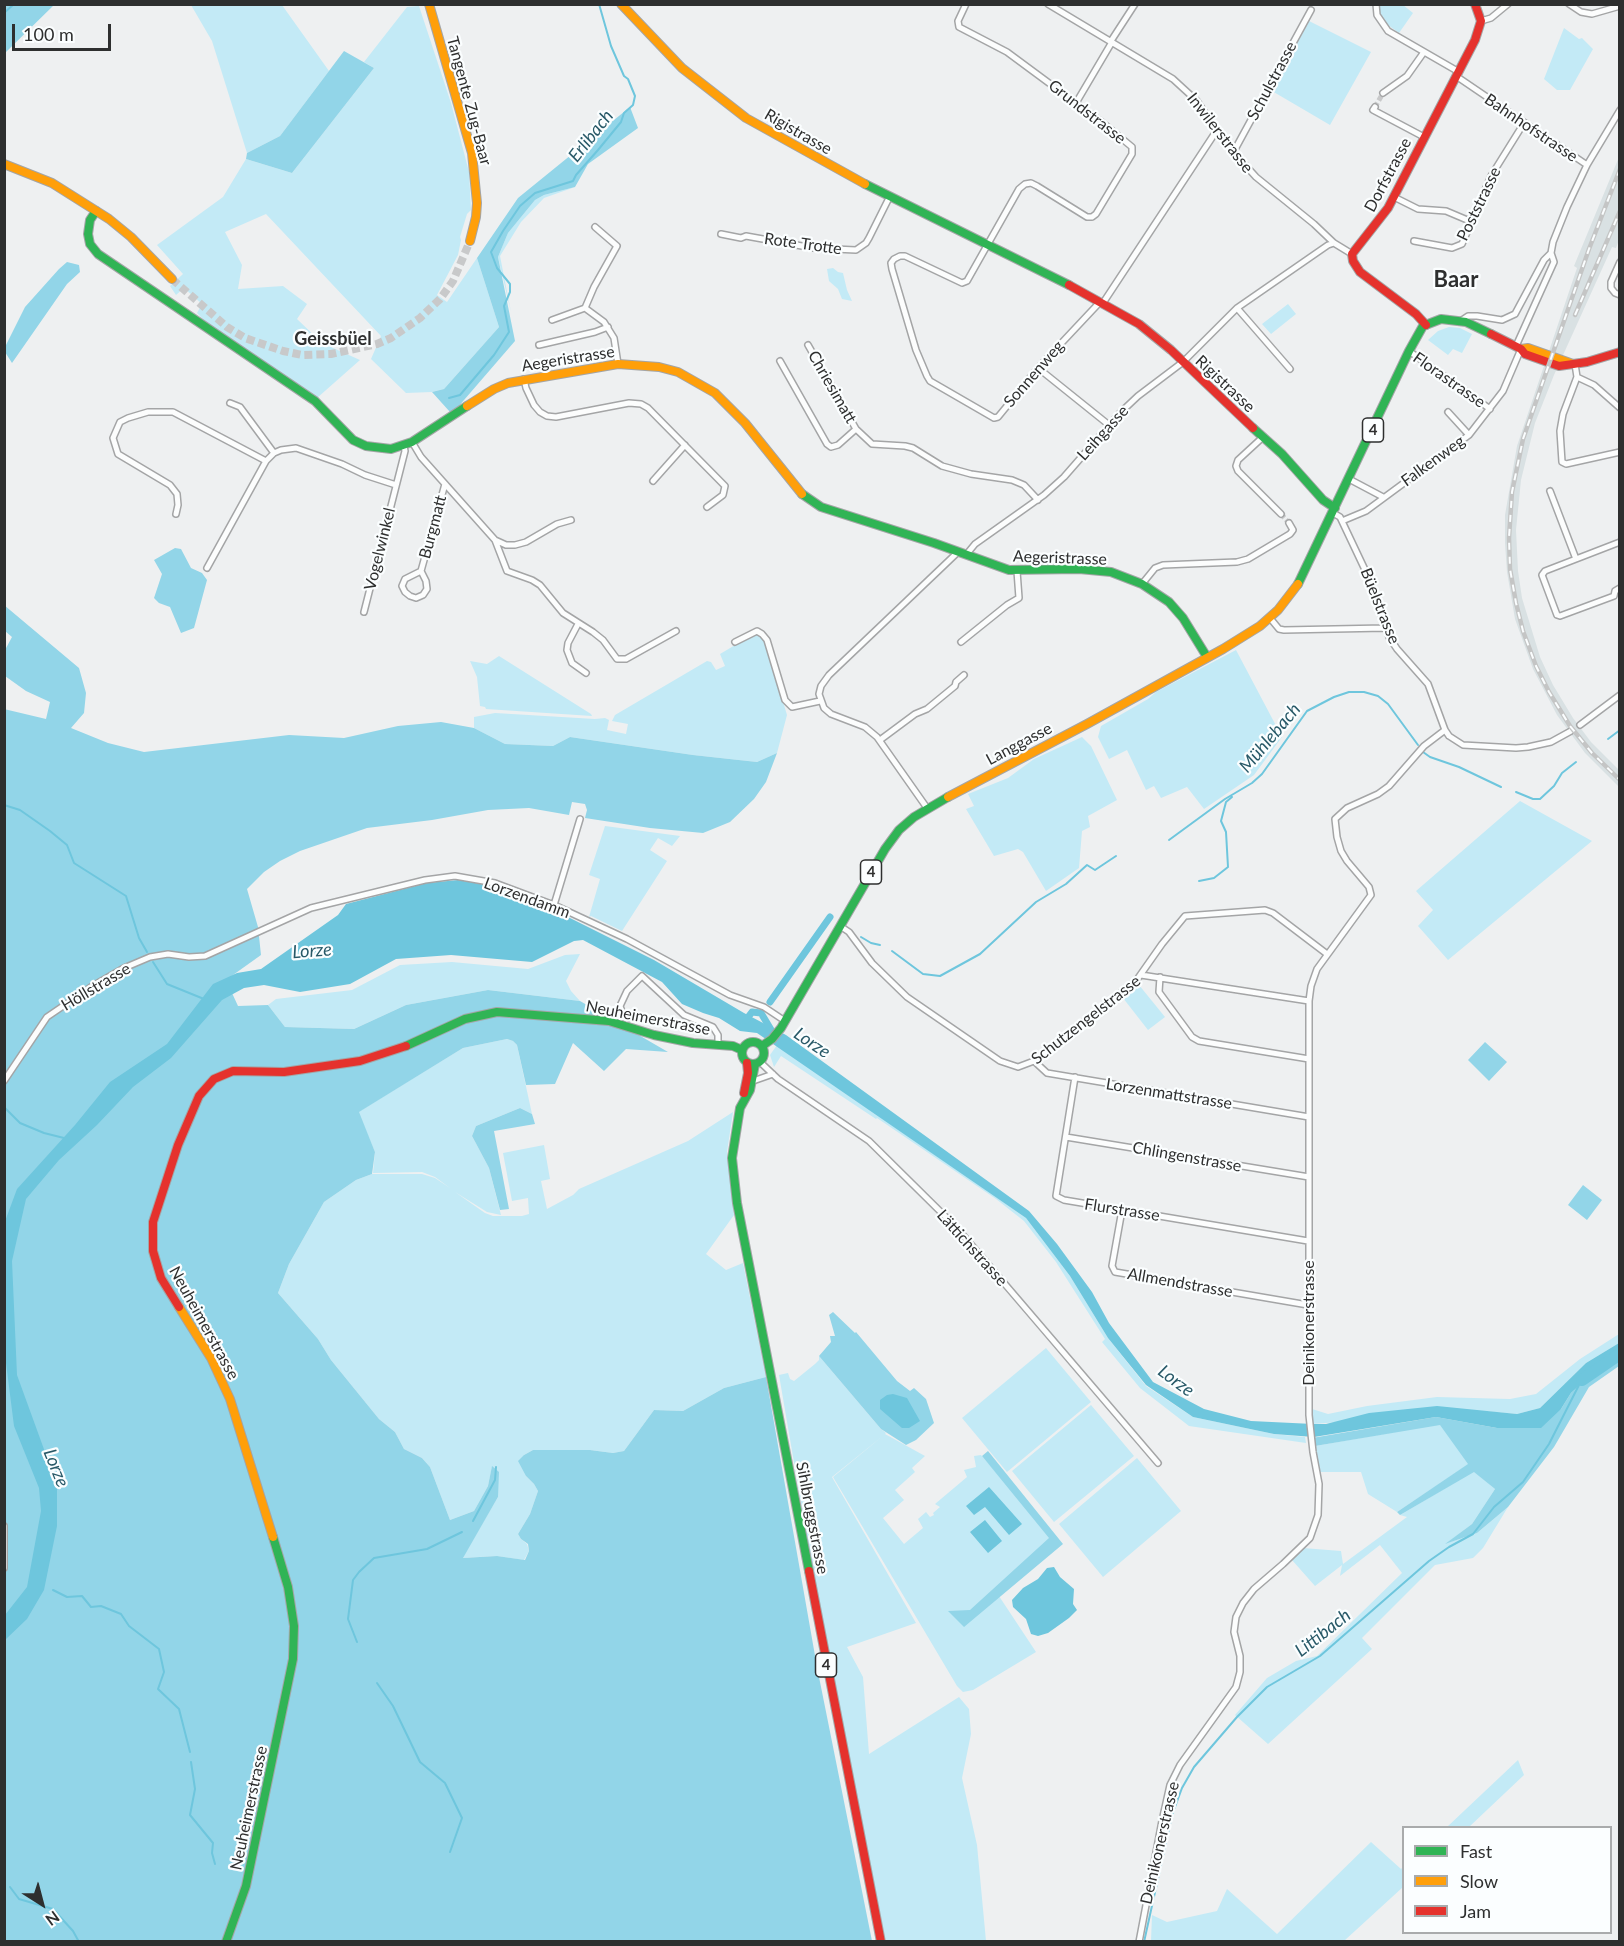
<!DOCTYPE html>
<meta charset="utf-8">
<style>
body{margin:0}
#map{position:relative;width:1624px;height:1946px;overflow:hidden;background:#eef0f1;font-family:Lato,sans-serif}
canvas{display:block}
.frame{position:absolute;inset:0;border:6px solid #2e2f2f;pointer-events:none}
.legend{position:absolute;left:1402px;top:1826px;width:210px;height:108px;box-sizing:border-box;background:#fbfeff;border:2px solid #a9abac;margin:0;padding:8px 10px;list-style:none;font-size:18px;color:#2e2f2f}
.legend li{display:flex;align-items:center;gap:12px;height:30px}
.legend b{width:30px;border:2px solid #a9abac}
.north{position:absolute;left:12px;top:1874px;width:60px;height:60px;-webkit-text-stroke:4px #fbfeff;paint-order:stroke;rotate:144deg;font-size:16px;font-weight:700;line-height:24px;text-align:center;color:#2e2f2f}
.north::after{content:'';display:block;margin:auto;width:21px;height:27px;background:#2e2f2f;clip-path:polygon(50% 0,100% 100%,50% 72%,0 100%)}
.scale{position:absolute;left:12px;top:24px;width:99px;height:27px;box-sizing:border-box;border:3px solid #2e2f2f;border-top:0;padding-left:8px;font-size:18px;line-height:21px;white-space:nowrap;color:#2e2f2f;-webkit-text-stroke:4px #fbfeff;paint-order:stroke}
</style>
<div id="map">
<canvas width="1624" height="1946"></canvas>
<div class="frame"></div>
<ul class="legend">
<li><b style="height:8px;background:#30b455"></b>Fast</li>
<li><b style="height:8px;background:#ff9f0a"></b>Slow</li>
<li><b style="height:8px;background:#e5322d"></b>Jam</li>
</ul>
<div class="north">N</div>
<div class="scale">100 m</div>
</div>
<script>
const ctx = document.querySelector('canvas').getContext('2d');
ctx.lineJoin = 'round';
function paint(path, color) { ctx.fillStyle = color; ctx.fill(path, 'evenodd'); }
const shape = rows => new Path2D(rows.map(r => 'M' + r).join(''));
function trace(path, color, width, dash) { ctx.strokeStyle = color; ctx.lineWidth = width; ctx.lineCap = dash ? 'butt' : 'round'; ctx.setLineDash(dash || []); ctx.stroke(path); }
function label(font, color, halo, rows, align = 'center') {
  ctx.font = font + ' Lato,sans-serif'; ctx.lineWidth = 4.5; ctx.setLineDash([]); ctx.textBaseline = 'middle'; ctx.strokeStyle = halo; ctx.fillStyle = color; for (const [text, x, y, turn = 0] of rows) {
    ctx.save(); ctx.translate(x, y); ctx.rotate((+turn || 0) * Math.PI / 180); ctx.textAlign = isNaN(turn) ? turn : align; if (halo) ctx.strokeText(text, 0, 0); ctx.fillText(text, 0, 0); ctx.restore();
  }
}
paint(shape([
 [1619,157,1619,240,1616,248,1612,247,1554,375,1535,423,1521,480,1516,530,1518,571,1522,598,1540,657,1553,685,1573,718,1591,742,1619,770,1619,787,1585,753,1557,715,1533,669,1515,619,1507,572,1505,543,1505,515,1517,446,1577,268,1574,266]
]), '#d9e1e3');
paint(shape([
 [191,5,282,5,329,71,280,136,247,153,212,41],
 [1380,5,1403,5,1413,13,1399,33,1388,25,1380,13],
 [419,6,451,103,469,172,471,210,467,214,460,237,461,240,458,255,437,295,447,302,477,258,499,327,444,389,432,392,406,393,371,359,381,336,266,214,225,232,242,265,238,289,283,286,307,304,297,319,322,343,360,360,317,398,216,333,197,313,202,304,184,288,176,295,170,286,183,274,157,245,223,197,246,159,292,173,374,68,364,62,407,7],
 [1309,21,1371,52,1330,125,1272,91],
 [1564,28,1579,39,1582,38,1593,49,1570,90,1557,90,1544,79],
 [575,187,544,198,521,222,500,256,511,312,498,257,508,233,535,200,544,195],
 [833,268,838,272,843,273,847,290,852,301,842,299,838,289,829,281,827,269],
 [1288,304,1296,314,1271,334,1262,324],
 [1449,327,1460,328,1472,334,1462,353,1453,349,1448,355,1428,340,1438,331],
 [752,635,758,635,765,642,787,715,777,753,757,762,693,755,570,737,553,746,505,744,474,728,474,717,495,713,595,719,605,718,609,720,607,730,626,734,628,724,612,721,615,715,707,661,711,662,716,670,725,666,720,654],
 [1236,650,1282,737,1254,775,1204,809,1187,787,1161,798,1154,786,1146,790,1127,750,1109,759,1098,737,1101,726,1148,699,1156,692],
 [499,656,591,714,592,716,486,709,485,707,480,706,477,677,470,661,487,664],
 [1082,737,1091,746,1117,800,1088,816,1090,827,1082,831,1079,868,1046,891,1023,852,1018,849,994,856,966,809,974,806,968,794,1008,778,1034,759],
 [1520,801,1592,841,1448,960,1418,926,1433,910,1416,891],
 [605,826,680,836,672,846,658,838,650,850,667,861,622,931,591,916,589,917,600,879,589,875],
 [580,954,566,981,571,991,580,1001,488,990,406,1005,354,1029,285,1027,268,1005,276,999,352,990,400,965,452,962,528,969,565,955],
 [1139,985,1165,1017,1148,1030,1123,998],
 [507,1039,513,1041,517,1045,532,1114,520,1108,476,1126,472,1136,489,1168,501,1215,487,1212,455,1192,485,1213,493,1216,522,1216,529,1214,528,1198,512,1201,503,1153,544,1145,550,1179,541,1181,547,1209,573,1195,579,1189,688,1141,733,1112,727,1152,734,1215,706,1254,726,1270,743,1263,766,1377,724,1388,683,1411,654,1410,624,1451,613,1453,590,1450,533,1450,524,1455,526,1476,534,1484,538,1491,530,1514,518,1534,521,1539,527,1544,529,1551,524,1560,497,1556,462,1558,498,1497,492,1467,488,1486,474,1511,450,1520,430,1467,422,1458,404,1449,395,1432,379,1419,331,1360,318,1339,278,1293,289,1264,324,1202,356,1180,372,1174,422,1174,435,1178,450,1188,435,1177,422,1172,373,1173,375,1152,358,1112,463,1048],
 [777,1045,1026,1218,1070,1276,1108,1338,1146,1386,1193,1417,1274,1434,1305,1437,1306,1443,1189,1426,1140,1388,1102,1342,1105,1339,1056,1262,1024,1221,996,1199,877,1118,876,1119,781,1056,774,1067,770,1055],
 [1619,1334,1619,1343,1586,1363,1540,1408,1517,1414,1483,1411,1313,1424,1312,1409,1328,1414,1367,1406,1437,1397,1510,1399,1536,1394,1580,1359],
 [1046,1348,1091,1402,1007,1472,962,1418],
 [819,1356,881,1429,886,1433,885,1434,925,1456,912,1468,915,1472,895,1490,904,1500,883,1518,904,1544,923,1528,918,1519,926,1512,930,1517,934,1515,933,1513,940,1507,935,1504,967,1477,964,1470,976,1467,974,1456,981,1455,1055,1539,995,1590,1036,1652,973,1690,963,1692,957,1686,833,1477,884,1435,832,1477,916,1623,847,1647,863,1677,869,1754,959,1697,969,1709,971,1734,962,1778,977,1845,986,1941,886,1941,827,1655,779,1375,788,1373,790,1379,794,1381,815,1364,819,1360],
 [1091,1405,1134,1456,1054,1522,1012,1471],
 [1440,1424,1469,1464,1397,1512,1368,1494,1361,1472,1318,1472,1315,1446],
 [1137,1458,1181,1511,1103,1577,1059,1524],
 [1474,1471,1495,1489,1472,1524,1447,1543,1477,1533,1508,1507,1483,1548,1473,1558,1435,1565,1362,1638,1372,1649,1268,1744,1235,1715,1267,1678,1296,1661,1317,1656,1402,1573,1380,1545,1340,1576,1342,1565,1315,1586,1292,1560,1303,1548,1341,1551,1343,1564,1407,1517,1400,1515],
 [1518,1760,1524,1775,1469,1827,1447,1827],
 [1371,1842,1401,1869,1403,1867,1403,1887,1344,1941,1151,1941,1152,1915,1167,1922,1217,1911,1227,1889,1277,1934]
]), '#c3eaf6');
paint(shape([
 [5,4,54,4,54,5,5,53],
 [344,51,374,68,292,173,246,159,247,153,280,136],
 [630,107,638,128,588,164,575,187,544,195,535,200,508,233,498,257,515,341,458,407,450,412,432,392,444,389,499,327,477,258,518,198],
 [67,262,79,265,80,272,67,284,12,363,5,352,5,347,25,307,59,269],
 [175,548,181,549,191,568,202,573,207,580,194,628,181,633,170,607,159,603,154,598,162,574,154,560],
 [4,605,79,668,86,693,84,713,71,728,108,743,144,752,289,735,344,738,398,726,441,722,474,728,505,744,553,746,570,737,693,755,757,762,777,753,766,782,754,799,730,822,703,833,650,828,585,818,587,810,585,804,572,802,569,815,529,808,488,810,432,820,367,828,300,851,280,861,264,872,247,889,258,927,261,955,226,980,238,1006,268,1005,285,1027,354,1029,406,1005,488,990,580,1001,668,1052,626,1049,604,1071,573,1043,555,1084,526,1085,517,1045,513,1041,507,1039,463,1048,359,1112,375,1152,372,1174,356,1180,324,1202,289,1264,278,1293,318,1339,331,1360,379,1419,395,1432,404,1449,422,1458,430,1467,450,1520,474,1511,488,1486,492,1466,499,1472,498,1497,463,1558,497,1556,525,1560,529,1551,528,1544,521,1539,518,1534,530,1514,538,1491,534,1484,526,1476,518,1461,524,1455,533,1450,590,1450,613,1453,624,1451,654,1410,683,1411,724,1388,766,1377,817,1667,872,1941,5,1941,4,709,46,719,50,702,26,691,5,676,5,650,12,637,5,631],
 [1485,1042,1507,1062,1489,1081,1468,1060],
 [520,1108,532,1114,535,1124,494,1131,509,1209,500,1210,489,1168,472,1136,476,1126],
 [1583,1185,1602,1200,1587,1220,1568,1205],
 [833,1312,855,1333,856,1332,897,1381,910,1391,914,1388,926,1399,934,1423,916,1440,906,1445,881,1429,819,1356,831,1342,830,1336,835,1336,829,1315],
 [1619,1355,1619,1366,1589,1387,1554,1447,1508,1507,1477,1533,1445,1544,1472,1524,1495,1489,1474,1472,1400,1515,1397,1512,1468,1464,1440,1425,1315,1446,1312,1438,1436,1417,1497,1428,1561,1409,1571,1393,1599,1368],
 [988,1451,1063,1544,964,1627,948,1611,970,1610,1049,1538,982,1456]
]), '#92d5e8');
paint(shape([
 [458,880,487,885,552,909,654,960,744,1013,786,1035,1029,1211,1057,1244,1092,1292,1109,1323,1153,1382,1204,1409,1251,1421,1313,1424,1326,1424,1369,1413,1437,1406,1517,1414,1540,1408,1586,1363,1619,1343,1619,1356,1599,1368,1571,1393,1561,1409,1541,1428,1497,1428,1436,1417,1314,1437,1274,1434,1193,1417,1146,1385,1108,1338,1070,1276,1026,1218,757,1033,740,1031,719,1018,703,1013,682,1004,662,982,583,940,574,941,532,962,451,955,396,959,350,984,300,992,264,985,244,988,222,1000,171,1058,133,1087,97,1125,59,1160,26,1199,12,1261,17,1375,57,1485,57,1526,44,1590,27,1619,5,1640,5,1615,27,1587,41,1511,39,1488,14,1426,5,1355,4,1224,17,1189,75,1125,110,1082,167,1044,213,984,237,973,261,969,338,915,346,904,427,883],
 [893,1394,907,1398,920,1421,909,1428,902,1428,880,1409,880,1400,887,1395],
 [989,1487,1022,1524,1009,1535,985,1507,974,1515,966,1506],
 [985,1520,1002,1541,988,1553,970,1532],
 [1054,1567,1060,1577,1074,1589,1073,1604,1077,1610,1069,1618,1048,1633,1038,1636,1031,1634,1026,1619,1013,1607,1012,1600,1023,1588,1038,1579,1047,1568]
]), '#6ec6dd');
trace(shape([
 [4,13,14,4],
 [449,398,460,395,494,355,509,332,504,306,510,292,510,284,497,268,491,252,503,231,520,206,535,193,573,181,576,175,598,150,621,122,624,113,633,105,635,96,628,79,624,76,611,46,599,4],
 [1608,739,1620,730],
 [1423,752,1430,757,1459,767,1501,787],
 [1516,792,1533,799,1540,799,1554,786,1562,773,1576,762],
 [4,805,20,810,50,831,67,845,74,863,126,896,139,938,147,952],
 [1169,840,1225,799,1252,783,1262,774,1307,711,1334,697,1349,692,1364,692,1378,696,1388,704,1418,745],
 [1199,881,1214,878,1228,867,1226,832,1221,821,1226,802,1232,797],
 [861,937,871,943,880,945],
 [892,951,923,974,940,976,980,954,1036,902,1066,884,1087,865,1095,870,1116,856],
 [153,962,167,984,204,999],
 [4,1107,20,1123,44,1133,64,1138],
 [473,1521,495,1480,496,1467],
 [53,1590,67,1597,82,1596,91,1607,101,1606,121,1614,129,1626,159,1649,164,1672,158,1689,179,1709,190,1752],
 [357,1642,348,1619,353,1580,359,1572,374,1558,427,1549,462,1532],
 [377,1683,393,1706,420,1762,445,1783,462,1818,450,1852],
 [191,1762,195,1789,190,1815,213,1843,212,1853,215,1864],
 [10,1887,19,1899,53,1909,73,1931,79,1942],
 [1144,1942,1172,1815,1182,1788,1194,1767,1237,1717,1267,1687,1320,1656,1429,1561,1449,1547,1473,1534,1494,1507,1523,1482,1549,1444,1580,1383]
]), '#6ec6dd', 2);
trace(shape([
 [770,1002,830,917],
 [746,1020,752,1012,761,1013,773,1033]
]), '#6ec6dd', 7);
trace(shape([
 [1582,1380,1620,1354]
]), '#6ec6dd', 12);
trace(shape([
 [1375,107,1383,93],
 [1281,514,1289,523]
]), '#c8c9ca', 5, [5, 2.5]);
trace(shape([
 [172,279,227,327,245,338,283,351,302,355,331,354,377,344,391,338,420,318,440,299,453,281,470,241]
]), '#c8c9ca', 8, [8, 4]);
const street = shape([
 [966,4,958,21,959,27,1007,52,1103,123,1132,147,1132,154,1096,214,1092,217,1087,217,1037,186,1031,183,1025,184,1019,189,967,281,962,283,905,256,900,256,894,259,891,263,892,269,916,350,927,376,930,381,994,418,998,417,1038,368,1100,302],
 [1048,4,1173,79,1197,101,1227,145,1256,177,1314,224,1334,243,1352,254],
 [1376,4,1377,15,1388,31,1459,72],
 [1569,4,1581,12,1592,14,1620,6],
 [1481,21,1491,18,1508,4],
 [1111,41,1135,4],
 [1456,76,1587,165],
 [1383,93,1407,76,1424,52],
 [1076,103,1112,42],
 [1375,107,1373,110,1424,137],
 [1233,153,1311,10],
 [1394,197,1418,209,1446,211,1472,222],
 [595,227,617,246,594,287,585,308,604,322,614,338,618,364],
 [721,234,741,238,746,236,813,248,856,250,866,243,869,238,890,196],
 [1414,241,1452,248,1462,244,1491,176,1524,123],
 [1620,262,1611,282,1611,288,1615,293,1620,295],
 [1103,303,1217,130],
 [1237,308,1290,369],
 [552,320,585,308],
 [1462,320,1468,316,1477,316,1502,320,1515,314,1544,260,1551,253],
 [539,345,595,332,608,327],
 [808,345,856,429,872,444,905,446,913,448,942,466,971,474,1012,480,1024,485,1038,500],
 [1516,346,1554,262,1551,253,1553,242,1567,207,1587,165,1620,110],
 [1409,351,1490,409],
 [780,361,827,444,831,447,838,445,856,429],
 [1575,364,1577,377,1594,385,1620,408],
 [1038,368,1109,425],
 [1577,377,1563,414,1560,431,1562,462,1566,464,1620,452],
 [524,379,526,388,534,405,540,412,547,416,556,417,629,403,641,404,648,408,725,486,723,495,707,507],
 [230,403,240,407,274,453],
 [1448,412,1469,435],
 [1263,437,1238,460,1236,466,1238,471,1281,514],
 [412,442,421,457,495,540,507,571,532,580,540,585,563,613,593,632,603,640,617,659,626,659,676,631],
 [1349,479,1383,497],
 [653,481,685,445],
 [1550,491,1576,559],
 [1333,513,1340,517,1367,574,1389,637,1397,649,1428,684,1445,730,1449,736,1463,745,1516,748,1528,747,1551,742,1571,731],
 [176,514,178,505,177,494,170,485,118,454,113,438,120,422,128,418,148,412,173,412,266,461,274,453,281,450,296,448,342,464,365,475,396,485],
 [1342,521,1366,511,1469,435,1503,391,1521,349],
 [495,540,506,545,515,545,526,542,557,524,571,520],
 [1620,542,1545,571,1542,575,1557,615,1560,616,1614,596,1615,591,1620,588],
 [966,555,975,544,1044,495,1064,477,1120,413,1138,396,1183,362,1237,308,1328,245,1334,243],
 [207,568,266,461],
 [421,571,426,581,427,589,423,595,416,598,410,596,405,592,402,586,405,579,421,571,445,484],
 [1142,584,1155,568,1163,565,1237,562,1248,559,1290,534,1293,530,1289,523],
 [364,612,405,451,404,446],
 [1270,618,1279,629,1284,630,1385,628],
 [578,624,568,643,567,650,572,663,586,673],
 [735,642,757,631,762,634,767,640,785,700,792,707,820,701],
 [961,642,1007,605,1019,598,1017,571],
 [1580,725,1620,695],
 [880,740,915,714,927,709,955,686,956,682,964,675],
 [927,808,877,737,865,727,831,714,824,708,819,694,821,686,829,675,958,552],
 [554,905,580,819],
 [840,926,849,932,872,963,907,997,1000,1061,1018,1067,1034,1061,1136,981,1162,944,1185,916,1265,910,1273,913,1327,954],
 [1141,975,1309,1001],
 [1160,977,1159,992,1192,1037,1199,1041,1309,1059],
 [629,1018,622,1012,620,1006,627,991,642,976,684,1015,713,1027,718,1035,718,1045],
 [1034,1061,1047,1073,1309,1117],
 [760,1062,778,1079,869,1141,957,1228,1158,1463],
 [1075,1077,1056,1196,1064,1200,1308,1241],
 [4,1081,47,1017,91,987,124,968,150,957,168,954,189,957,205,956,311,908,425,880,455,876,495,883,554,905,627,939,730,995,764,1007,785,1021],
 [753,1081,773,1074],
 [1066,1137,1309,1177],
 [1122,1210,1112,1266,1115,1272,1308,1305],
 [4,1526,4,1568],
 [1139,1942,1162,1821,1170,1785,1180,1765,1236,1687,1240,1672,1240,1656,1234,1632,1236,1617,1243,1603,1254,1589,1283,1564,1310,1538,1318,1515,1319,1484,1313,1452,1309,1415,1309,1001,1311,986,1317,969,1371,895,1369,887,1347,861,1341,851,1337,837,1335,819,1347,808,1378,794,1389,786,1424,746,1445,730]
]);
const fast = shape([
 [865,184,1069,285],
 [96,211,90,220,88,234,90,244,98,254,315,401,353,440,366,446,391,449,412,442,467,406],
 [1253,428,1282,454,1323,500,1335,508],
 [802,494,821,507,934,543,1009,570,1079,569,1111,572,1142,584,1169,602,1183,618,1207,657],
 [1298,584,1409,351,1423,326,1441,319,1466,322,1491,334],
 '742 1053a11 11 0 1 1 22 0a11 11 0 1 1-22 0Z',
 [406,1046,465,1019,497,1012,609,1021,654,1035,693,1043,733,1046,742,1050],
 [762,1046,772,1039,781,1028,885,849,899,830,914,817,948,797],
 [755,1064,750,1090,740,1108,732,1158,737,1203,809,1571],
 [226,1942,246,1886,293,1659,294,1626,288,1587,273,1537]
]);
const slow = shape([
 [429,4,472,153,477,203,476,217,470,241],
 [621,4,682,68,746,118,865,184],
 [4,164,52,183,109,219,131,237,172,279],
 [1521,349,1528,348,1573,364],
 [467,406,494,389,508,383,618,364,659,367,678,372,715,393,745,423,802,494],
 [948,797,1087,724,1223,649,1260,626,1278,610,1298,584],
 [179,1307,211,1358,230,1399,273,1537]
]);
const jam = shape([
 [1069,285,1139,324,1171,350,1253,428],
 [1426,325,1416,314,1360,272,1353,261,1352,254,1388,208,1475,40,1481,21,1475,4],
 [1491,334,1521,349,1525,354,1559,366,1587,362,1620,352],
 [744,1093,748,1073,747,1063],
 [179,1307,161,1278,153,1251,153,1222,178,1145,199,1096,214,1079,233,1071,284,1072,360,1061,406,1046],
 [809,1571,881,1942]
]);
trace(street, '#a4a5a6', 8);
trace(fast, '#a4a5a6', 10);
trace(slow, '#a4a5a6', 10);
trace(jam, '#a4a5a6', 10);
trace(street, '#fcfdfd', 5);
trace(fast, '#30b455', 8);
trace(slow, '#ff9f0a', 8);
trace(jam, '#e5322d', 8);
const rail = shape([
 [1620,169,1589,249,1523,439,1512,492,1509,538,1510,569,1516,603,1523,631,1536,666,1549,692,1570,726,1592,753,1620,780],
 [1575,315,1620,211]
]);
trace(rail, '#c4c5c5', 4.5);
trace(rail, '#fbfeff', 2, [7]);
for (const [x, y, w] of [
 [1373,430,21],
 [871,872,21],
 [826,1665,21]
]) { const box = new Path2D(); box.roundRect(x - w / 2, y - 12, w, 24, 4.5); ctx.fillStyle = '#fbfeff'; ctx.fill(box); trace(box, '#2e2f2f', 1.5); }
label('bold 15px', '#2e2f2f', null, [
 ["4",1373,430],
 ["4",871,872],
 ["4",826,1665]
]);
label('16px', '#2e2f2f', '#fbfeff', [
 ["Schulstrasse",1272,81,-62],
 ["Tangente Zug-Baar",469,101,75],
 ["Grundstrasse",1087,112,38],
 ["Bahnhofstrasse",1531,128,34],
 ["Rigistrasse",798,132,30],
 ["Inwilerstrasse",1220,133,52],
 ["Dorfstrasse",1388,175,-62],
 ["Poststrasse",1479,204,-64],
 ["Rote Trotte",803,244,8],
 ["Aegeristrasse",568,359,-9],
 ["Sonnenweg",1034,374,-49],
 ["Florastrasse",1449,380,35],
 ["Rigistrasse",1225,384,43],
 ["Chriesimatt",832,387,60],
 ["Leihgasse",1103,433,-48],
 ["Falkenweg",1433,461,-36],
 ["Burgmatt",433,527,-75],
 ["Vogelwinkel",380,549,-76],
 ["Aegeristrasse",1060,558,2],
 ["Büelstrasse",1380,606,68],
 ["Langgasse",1019,744,-28],
 ["Lorzendamm",527,898,20],
 ["Höllstrasse",96,987,-31],
 ["Neuheimerstrasse",648,1018,11],
 ["Schutzengelstrasse",1086,1020,-38],
 ["Lorzenmattstrasse",1169,1094,9],
 ["Chlingenstrasse",1187,1157,10],
 ["Flurstrasse",1122,1210,9],
 ["Lättichstrasse",972,1248,48],
 ["Allmendstrasse",1180,1283,10],
 ["Neuheimerstrasse",204,1323,61],
 ["Deinikonerstrasse",1309,1323,-90],
 ["Sihlbruggstrasse",812,1518,79],
 ["Neuheimerstrasse",249,1808,-78],
 ["Deinikonerstrasse",1160,1843,-77]
]);
label('italic 18px', '#285968', '#fbfeff', [
 ["Erlibach",591,136,-52],
 ["Mühlebach",1270,738,-50],
 ["Lorze",312,951,-4],
 ["Lorze",812,1043,34],
 ["Lorze",1176,1381,37],
 ["Lorze",56,1468,68],
 ["Littibach",1323,1633,-38]
]);
label('bold 18px', '#2e2f2f', '#fbfeff', [
 ["Geissbüel",333,339]
]);
label('bold 22px', '#2e2f2f', '#fbfeff', [
 ["Baar",1456,280]
]);
</script>
